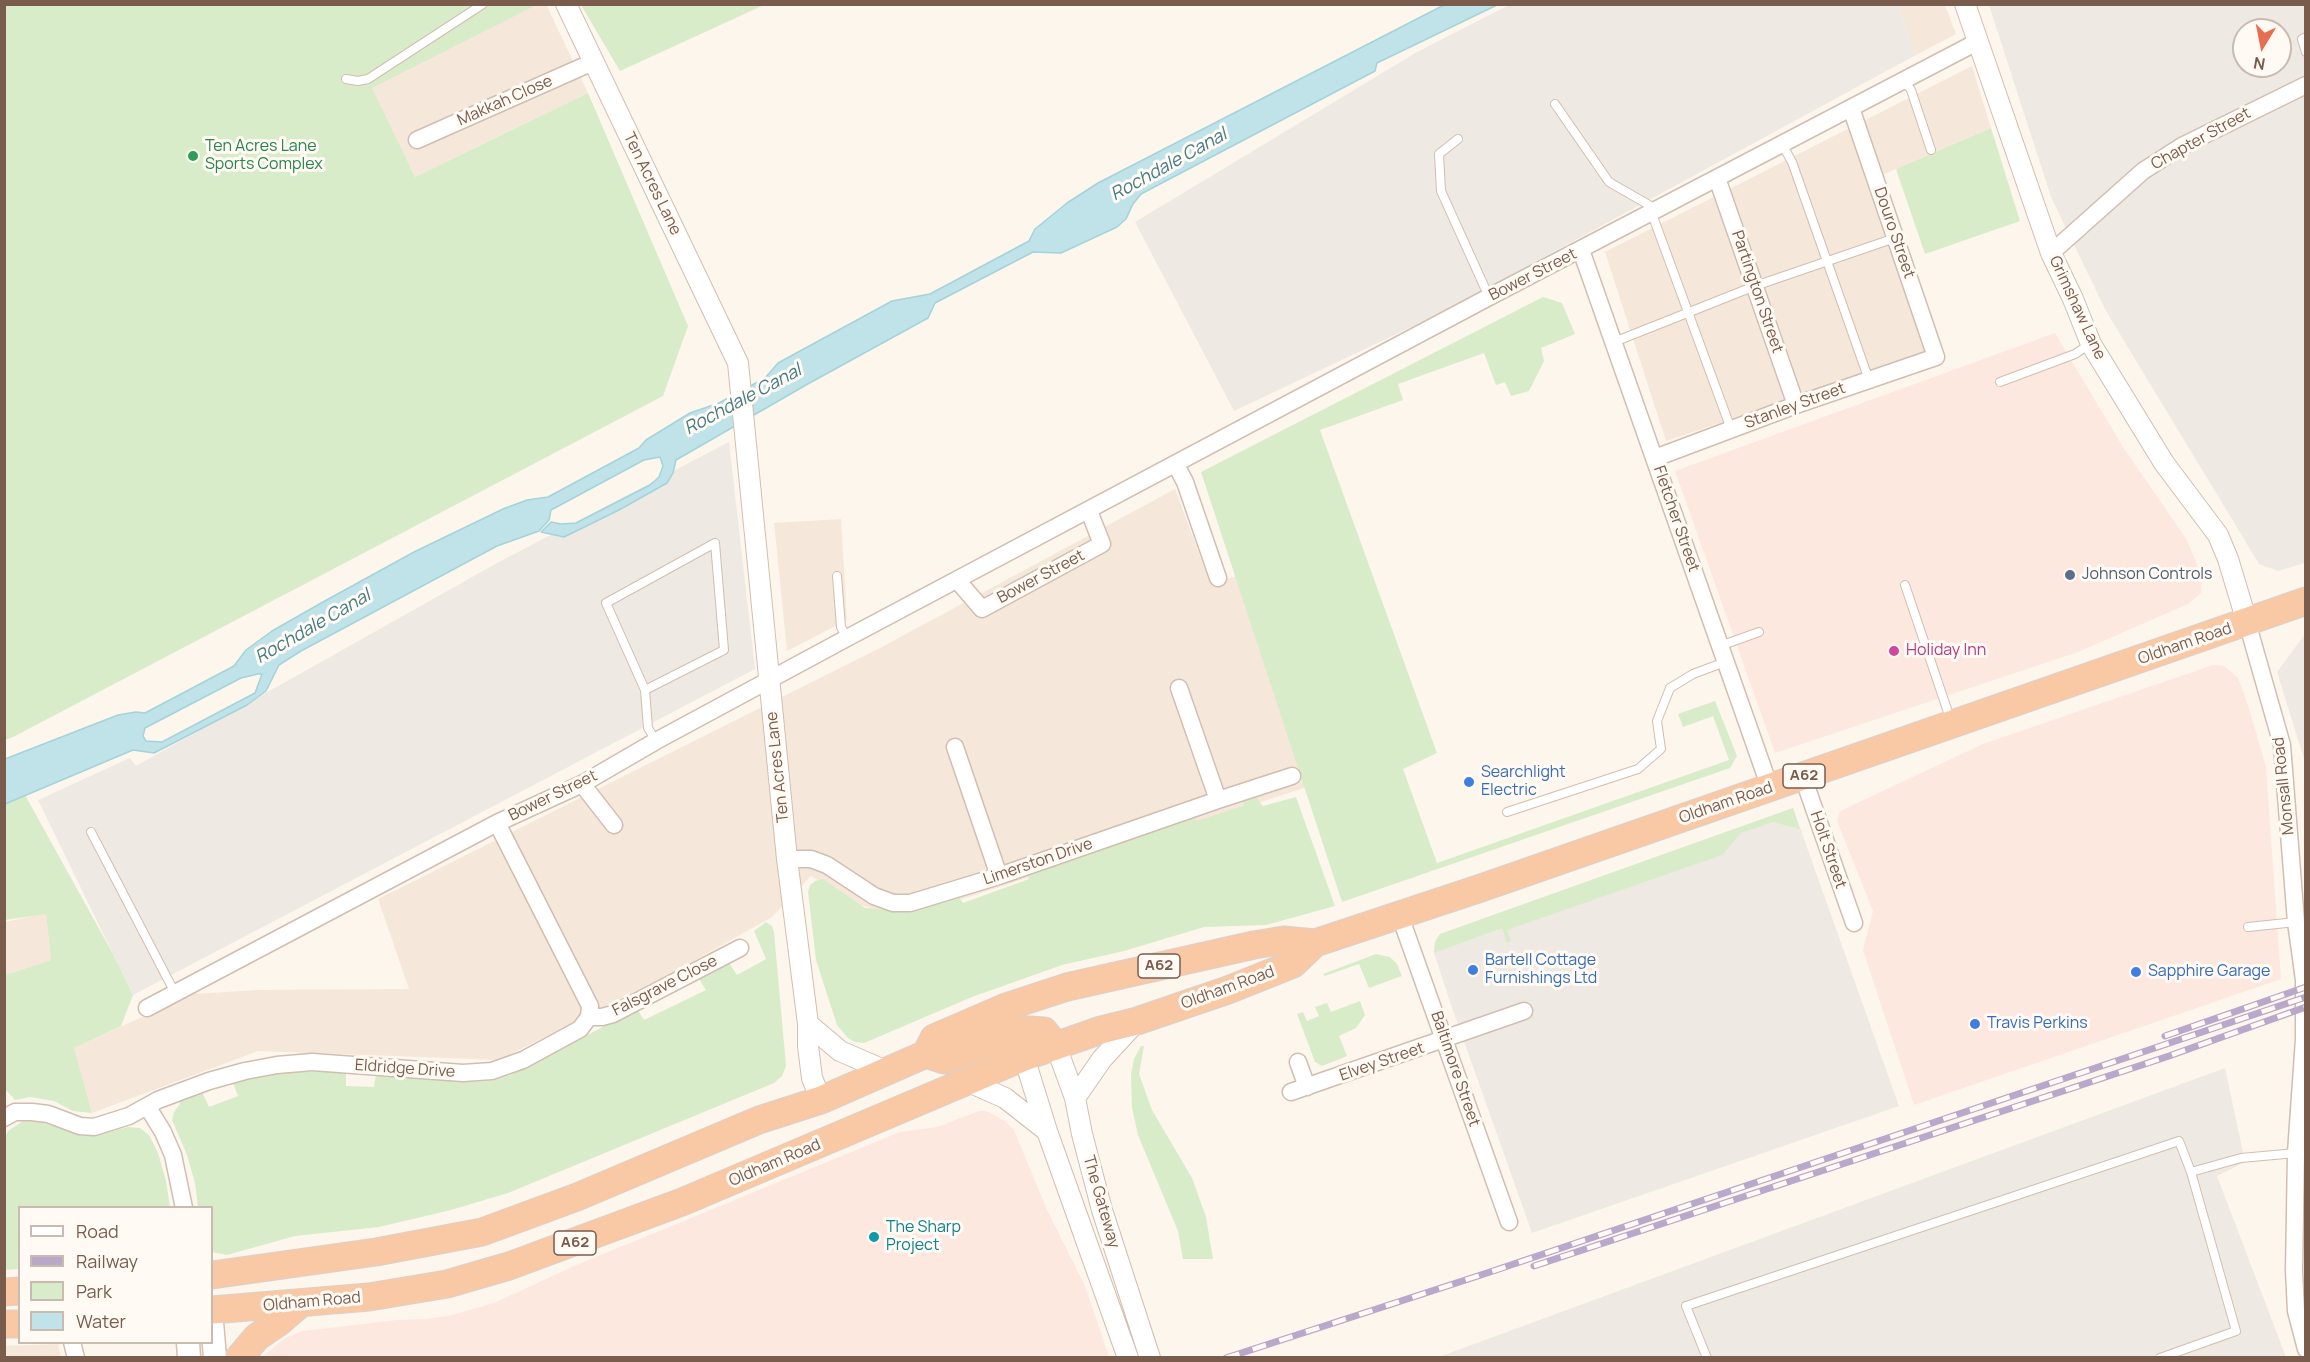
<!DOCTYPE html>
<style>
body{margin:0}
#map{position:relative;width:2310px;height:1362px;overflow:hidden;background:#fdf6ec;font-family:Manrope,sans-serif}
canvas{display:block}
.frame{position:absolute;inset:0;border:6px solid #7a5c4d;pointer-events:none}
.legend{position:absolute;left:18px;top:1206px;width:195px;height:138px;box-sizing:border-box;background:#fffaf3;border:2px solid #cabbb1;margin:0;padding:8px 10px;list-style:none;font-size:18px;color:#7a5c4d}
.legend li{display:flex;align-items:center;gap:12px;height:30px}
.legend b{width:30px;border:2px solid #cabbb1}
.north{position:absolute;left:2232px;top:18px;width:60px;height:60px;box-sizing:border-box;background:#fffaf3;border:2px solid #cabbb1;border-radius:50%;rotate:190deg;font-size:16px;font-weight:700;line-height:24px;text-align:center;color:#7a5c4d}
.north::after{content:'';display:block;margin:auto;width:21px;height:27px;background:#e76f51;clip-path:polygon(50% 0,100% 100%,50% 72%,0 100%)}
</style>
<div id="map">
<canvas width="2310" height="1362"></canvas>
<div class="frame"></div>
<ul class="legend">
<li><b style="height:8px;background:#fff"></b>Road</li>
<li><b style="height:8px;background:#b9a8c9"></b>Railway</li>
<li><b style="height:16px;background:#d8ecc9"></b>Park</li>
<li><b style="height:16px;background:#bfe3e8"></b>Water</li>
</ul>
<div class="north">N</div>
</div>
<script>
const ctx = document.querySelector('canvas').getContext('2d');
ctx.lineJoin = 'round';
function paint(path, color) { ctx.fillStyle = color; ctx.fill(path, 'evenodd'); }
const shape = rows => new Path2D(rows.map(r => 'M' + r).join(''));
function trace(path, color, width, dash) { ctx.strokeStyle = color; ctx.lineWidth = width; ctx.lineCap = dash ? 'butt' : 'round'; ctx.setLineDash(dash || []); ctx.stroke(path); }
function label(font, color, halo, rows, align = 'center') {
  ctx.font = font + ' Manrope,sans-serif'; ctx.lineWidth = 6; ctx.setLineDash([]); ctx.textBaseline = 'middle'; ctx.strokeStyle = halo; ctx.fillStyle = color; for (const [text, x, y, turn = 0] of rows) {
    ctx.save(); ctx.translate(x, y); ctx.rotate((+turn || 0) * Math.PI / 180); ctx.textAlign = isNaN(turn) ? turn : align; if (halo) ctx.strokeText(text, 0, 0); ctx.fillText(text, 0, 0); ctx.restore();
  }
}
paint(shape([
 [546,4,588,93,415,177,371,88,537,5],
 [1897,5,1945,5,1956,34,1916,55],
 [1972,66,1991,128,1866,182,1926,354,1666,441,1605,252],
 [1175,489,1210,583,1241,575,1310,786,904,918,857,904,811,876,772,917,674,972,499,1060,258,1051,92,1113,73,1048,193,994,258,990,409,989,378,899,880,648],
 [841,519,847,620,787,651,774,523],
 [46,913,51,960,5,975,5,922],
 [58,1344,61,1357,5,1357,5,1346]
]), '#f5e8da');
paint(shape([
 [2055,333,2123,447,2187,540,2202,577,2201,593,2188,604,2078,652,1775,753,1675,471],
 [2213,665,2224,666,2238,678,2248,705,2266,767,2281,979,1914,1105,1863,950,1873,911,1837,821,1840,811,1983,744],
 [979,1111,986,1111,1005,1121,1014,1130,1048,1212,1085,1286,1109,1357,262,1357,285,1338,303,1331,397,1320,426,1319,448,1316,494,1303,574,1266,900,1132,937,1127]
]), '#fde8e0');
paint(shape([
 [1553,4,1563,6,1566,4,1897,5,1916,55,1441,313,1234,411,1135,222,1417,52,1509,5],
 [1989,5,2305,5,2305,563,2278,571,2259,564,2106,311,2051,197],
 [2244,30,2280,30,2280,66,2244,66],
 [729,442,755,669,133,995,38,800,130,758,136,766,497,563],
 [2305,634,2306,634,2305,771,2305,762,2277,672],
 [1793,808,1899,1106,1532,1233,1450,1002,1434,953,1435,942,1440,934],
 [2225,1068,2245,1162,2217,1176,2286,1357,1436,1358]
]), '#efe9e4');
paint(shape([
 [5,5,537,5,372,88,415,177,588,93,688,326,663,396,13,737,5,740],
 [581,5,764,5,620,71],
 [1991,128,2020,221,1925,254,1896,169],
 [1543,297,1562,303,1575,334,1541,348,1544,361,1529,391,1511,396,1505,382,1496,385,1484,353,1398,384,1403,400,1320,430,1437,753,1403,769,1437,863,1729,760,1713,716,1683,727,1678,714,1715,701,1737,756,1730,768,1342,902,1201,472],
 [25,795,113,954,133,995,121,1026,74,1048,92,1113,73,1111,54,1101,30,1097,15,1100,5,1089,5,975,51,960,46,914,5,920,5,804],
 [1255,796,1263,806,1296,797,1335,906,1266,925,1204,927,1124,951,1062,965,972,997,864,1043,855,1042,848,1038,837,1025,816,960,808,892,810,885,815,881,823,879,865,908,908,911,959,897,963,903,1029,879,1027,874,1194,816,1197,821,1243,806,1244,798],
 [1793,808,1800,829,1773,822,1741,833,1722,855,1507,930,1511,941,1507,943,1502,928,1434,953,1435,942,1440,934],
 [766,922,772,926,774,932,786,1066,782,1076,774,1083,508,1193,451,1210,379,1227,295,1236,227,1255,212,1252,212,1208,198,1207,195,1183,187,1155,172,1120,174,1112,180,1104,179,1100,202,1092,209,1107,238,1096,233,1083,262,1076,294,1072,346,1072,346,1086,374,1087,376,1074,471,1082,491,1081,511,1075,637,1009,644,1020,706,990,699,979,729,963,737,975,766,959,754,931],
 [1376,954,1390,957,1397,964,1402,976,1369,988,1359,964,1325,976,1323,974],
 [1360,1001,1365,1015,1356,1028,1339,1036,1347,1056,1322,1066,1315,1062,1297,1014,1303,1012,1307,1021,1319,1016,1315,1007,1327,1003,1331,1012],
 [1141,1046,1144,1046,1139,1074,1152,1110,1192,1178,1206,1217,1213,1259,1183,1259,1178,1231,1138,1135,1132,1108,1131,1074,1134,1059],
 [23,1121,40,1122,84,1134,98,1135,128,1127,140,1128,149,1135,158,1153,166,1181,170,1207,20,1208,19,1269,5,1270,4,1140,8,1131]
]), '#d8ecc9');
const water = shape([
 [1444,5,1497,5,1377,63,1375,71,1141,194,1133,204,1126,219,1117,227,1061,253,1033,252,935,303,928,318,806,385,676,460,673,473,667,483,619,510,564,537,541,532,551,522,561,524,576,523,650,485,659,477,663,466,660,457,644,460,551,510,549,520,539,531,497,546,301,651,279,665,266,691,247,705,154,753,133,750,5,804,5,759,118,715,136,712,145,713,234,666,246,650,272,631,323,602,414,552,503,509,527,500,548,497,639,448,646,440,690,413,719,403,765,378,778,363,892,301,930,294,1029,241,1035,229,1067,203,1098,183,1444,5],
 [258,674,262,674,255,693,162,742,146,741,143,736,145,728,241,678,258,674]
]);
paint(water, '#bfe3e8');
trace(water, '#a5d3da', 1.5);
const service = shape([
 [2306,37,2302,39,2306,52],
 [346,79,358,81,368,79,483,4],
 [1904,81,1911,90,1931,150],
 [1555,104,1609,182,1656,209],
 [1458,139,1439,154,1441,191,1489,297],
 [1782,144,1792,162,1869,380],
 [1652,214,1731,429],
 [1614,342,1755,286,1895,238],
 [2000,382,2075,354,2090,344],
 [837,576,841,627,847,638],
 [1905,585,1951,721],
 [1720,646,1759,632],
 [645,690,724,650,715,543,606,603,645,690,648,728,656,741],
 [1507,812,1638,769,1661,749,1657,721,1670,688,1693,674,1725,662],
 [91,832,175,993],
 [2248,927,2296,922],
 [1707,1358,1686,1306,2179,1141,2191,1172],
 [2160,1358,2236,1331,2191,1172,2241,1158,2296,1153]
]);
const minor = shape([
 [417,140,593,62],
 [1717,178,1796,405],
 [1581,250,1770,788],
 [2051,253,2143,171,2182,146,2306,85],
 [1655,458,1796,405,1936,357,1851,108],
 [1176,465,1185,482,1218,578],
 [957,580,982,609,1102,544,1089,511],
 [2247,622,2282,745,2296,922,2304,980,2304,1039,2296,1153,2294,1271,2296,1311,2306,1349],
 [1179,688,1218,800],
 [955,747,999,876],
 [1803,777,1854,923],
 [582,784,614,825],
 [787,859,811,859,827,865,874,896,893,903,910,903,999,876,1218,800,1292,776],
 [1400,916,1509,1222],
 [147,1008,497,823,582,784,656,741,847,638,1489,297,1977,42],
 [589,1017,602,1017,613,1014,740,948],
 [1298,1062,1307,1087],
 [1291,1092,1524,1011],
 [147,1106,163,1132,173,1155,184,1208],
 [4,1118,15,1112,32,1112,48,1114,80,1126,94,1127,129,1116,158,1100,209,1081,245,1071,277,1065,312,1062,463,1073,492,1071,523,1060,580,1029,589,1017,590,1006,497,823],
 [72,1342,76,1358]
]);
const tertiary = shape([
 [566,4,738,363,787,859,808,1024,808,1046,812,1078,821,1100],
 [1965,4,2051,253,2073,299,2091,344,2164,463,2218,535,2228,559,2247,622],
 [808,1024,840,1051,886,1071],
 [1056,1046,1075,1098,1082,1134,1102,1210,1150,1358],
 [1024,1057,1047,1131,1128,1358],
 [969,1082,1005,1098,1047,1131],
 [1075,1098,1102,1059,1137,1021]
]);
const secondary = shape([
 [212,1322,215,1358],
 [188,1342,189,1358]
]);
const trunk = shape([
 [926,1054,944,1060,1015,1032,1028,1030,1044,1031,1056,1046],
 [212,1275,376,1252,482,1232,577,1197,759,1120,821,1100,926,1054,934,1038,1006,1007,1067,987,1254,945,1284,940,1315,943,1481,888,2306,601],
 [4,1292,20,1291],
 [212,1310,369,1297,447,1284,509,1266,682,1202,1024,1057,1101,1030,1137,1021,1228,990,1293,964,1315,943],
 [4,1324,20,1324],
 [239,1358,257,1337,279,1322,300,1304]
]);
trace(service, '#d1beb0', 10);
trace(minor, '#d1beb0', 19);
trace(tertiary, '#d1beb0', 22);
trace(secondary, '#d6c0b0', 25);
trace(trunk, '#dad1cd', 29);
trace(service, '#fff', 8);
trace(minor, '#fff', 16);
trace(tertiary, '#fff', 20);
trace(secondary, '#fff', 22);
trace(trunk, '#f9c8a4', 27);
const rail = shape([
 [2165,1036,2306,987],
 [1534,1266,2169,1056,2306,1007],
 [1226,1358,1490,1272,2306,997]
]);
trace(rail, '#b9a8c9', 7);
trace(rail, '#fffaf3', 4.5, [14]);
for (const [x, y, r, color] of [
 [193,156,6,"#2e9e5b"],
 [2070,575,6,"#5c6f8a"],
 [1894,651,6,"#d1479c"],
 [1469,782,6,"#3f7fe0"],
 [1473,970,6,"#3f7fe0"],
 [2136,972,6,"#3f7fe0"],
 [1975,1024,6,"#3f7fe0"],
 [874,1237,6,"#0f9aa8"]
]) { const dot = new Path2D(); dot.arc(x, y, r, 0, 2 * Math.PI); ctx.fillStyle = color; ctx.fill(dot); trace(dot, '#fffaf3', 2); }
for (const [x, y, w] of [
 [1804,776,42],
 [1159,966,42],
 [575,1243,42]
]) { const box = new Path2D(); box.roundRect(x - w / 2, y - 12, w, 24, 4.5); ctx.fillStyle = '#fffaf3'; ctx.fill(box); trace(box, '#7a5c4d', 1.5); }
label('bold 15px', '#7a5c4d', null, [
 ["A62",1804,776],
 ["A62",1159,966],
 ["A62",575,1243]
]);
label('16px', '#7a5c4d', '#fffaf3', [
 ["Makkah Close",505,101,-24],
 ["Chapter Street",2201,139,-29],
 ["Ten Acres Lane",652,184,64],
 ["Douro Street",1894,233,71],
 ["Bower Street",1533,275,-27],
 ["Partington Street",1757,292,71],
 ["Grimshaw Lane",2077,308,65],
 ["Stanley Street",1795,406,-20],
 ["Fletcher Street",1676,519,71],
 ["Bower Street",1041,577,-28],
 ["Oldham Road",2185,644,-19],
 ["Ten Acres Lane",778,767,-96],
 ["Monsall Road",2284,786,-96],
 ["Bower Street",553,796,-26],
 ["Oldham Road",1726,803,-19],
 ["Holt Street",1828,850,71],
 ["Limerston Drive",1038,862,-19],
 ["Falsgrave Close",665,986,-27],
 ["Oldham Road",1228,988,-20],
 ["Elvey Street",1382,1062,-19],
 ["Eldridge Drive",405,1069,4],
 ["Baltimore Street",1455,1069,71],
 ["Oldham Road",775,1163,-23],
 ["The Gateway",1101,1202,74],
 ["Oldham Road",312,1302,-5]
]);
label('16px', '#27864d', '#fffaf3', [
 ["Ten Acres Lane",205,147],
 ["Sports Complex",205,165]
], 'left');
label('16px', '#4e5e75', '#fffaf3', [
 ["Johnson Controls",2082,575]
], 'left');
label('16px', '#b23c85', '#fffaf3', [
 ["Holiday Inn",1906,651]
], 'left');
label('16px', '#366cbe', '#fffaf3', [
 ["Searchlight",1481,773],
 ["Electric",1481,791],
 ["Bartell Cottage",1485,961],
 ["Furnishings Ltd",1485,979],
 ["Sapphire Garage",2148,972],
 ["Travis Perkins",1987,1024]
], 'left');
label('16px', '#0d838f', '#fffaf3', [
 ["The Sharp",886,1228],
 ["Project",886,1246]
], 'left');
label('italic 18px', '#437c86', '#fffaf3', [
 ["Rochdale Canal",1169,165,-29],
 ["Rochdale Canal",743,400,-28],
 ["Rochdale Canal",313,627,-30]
]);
</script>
